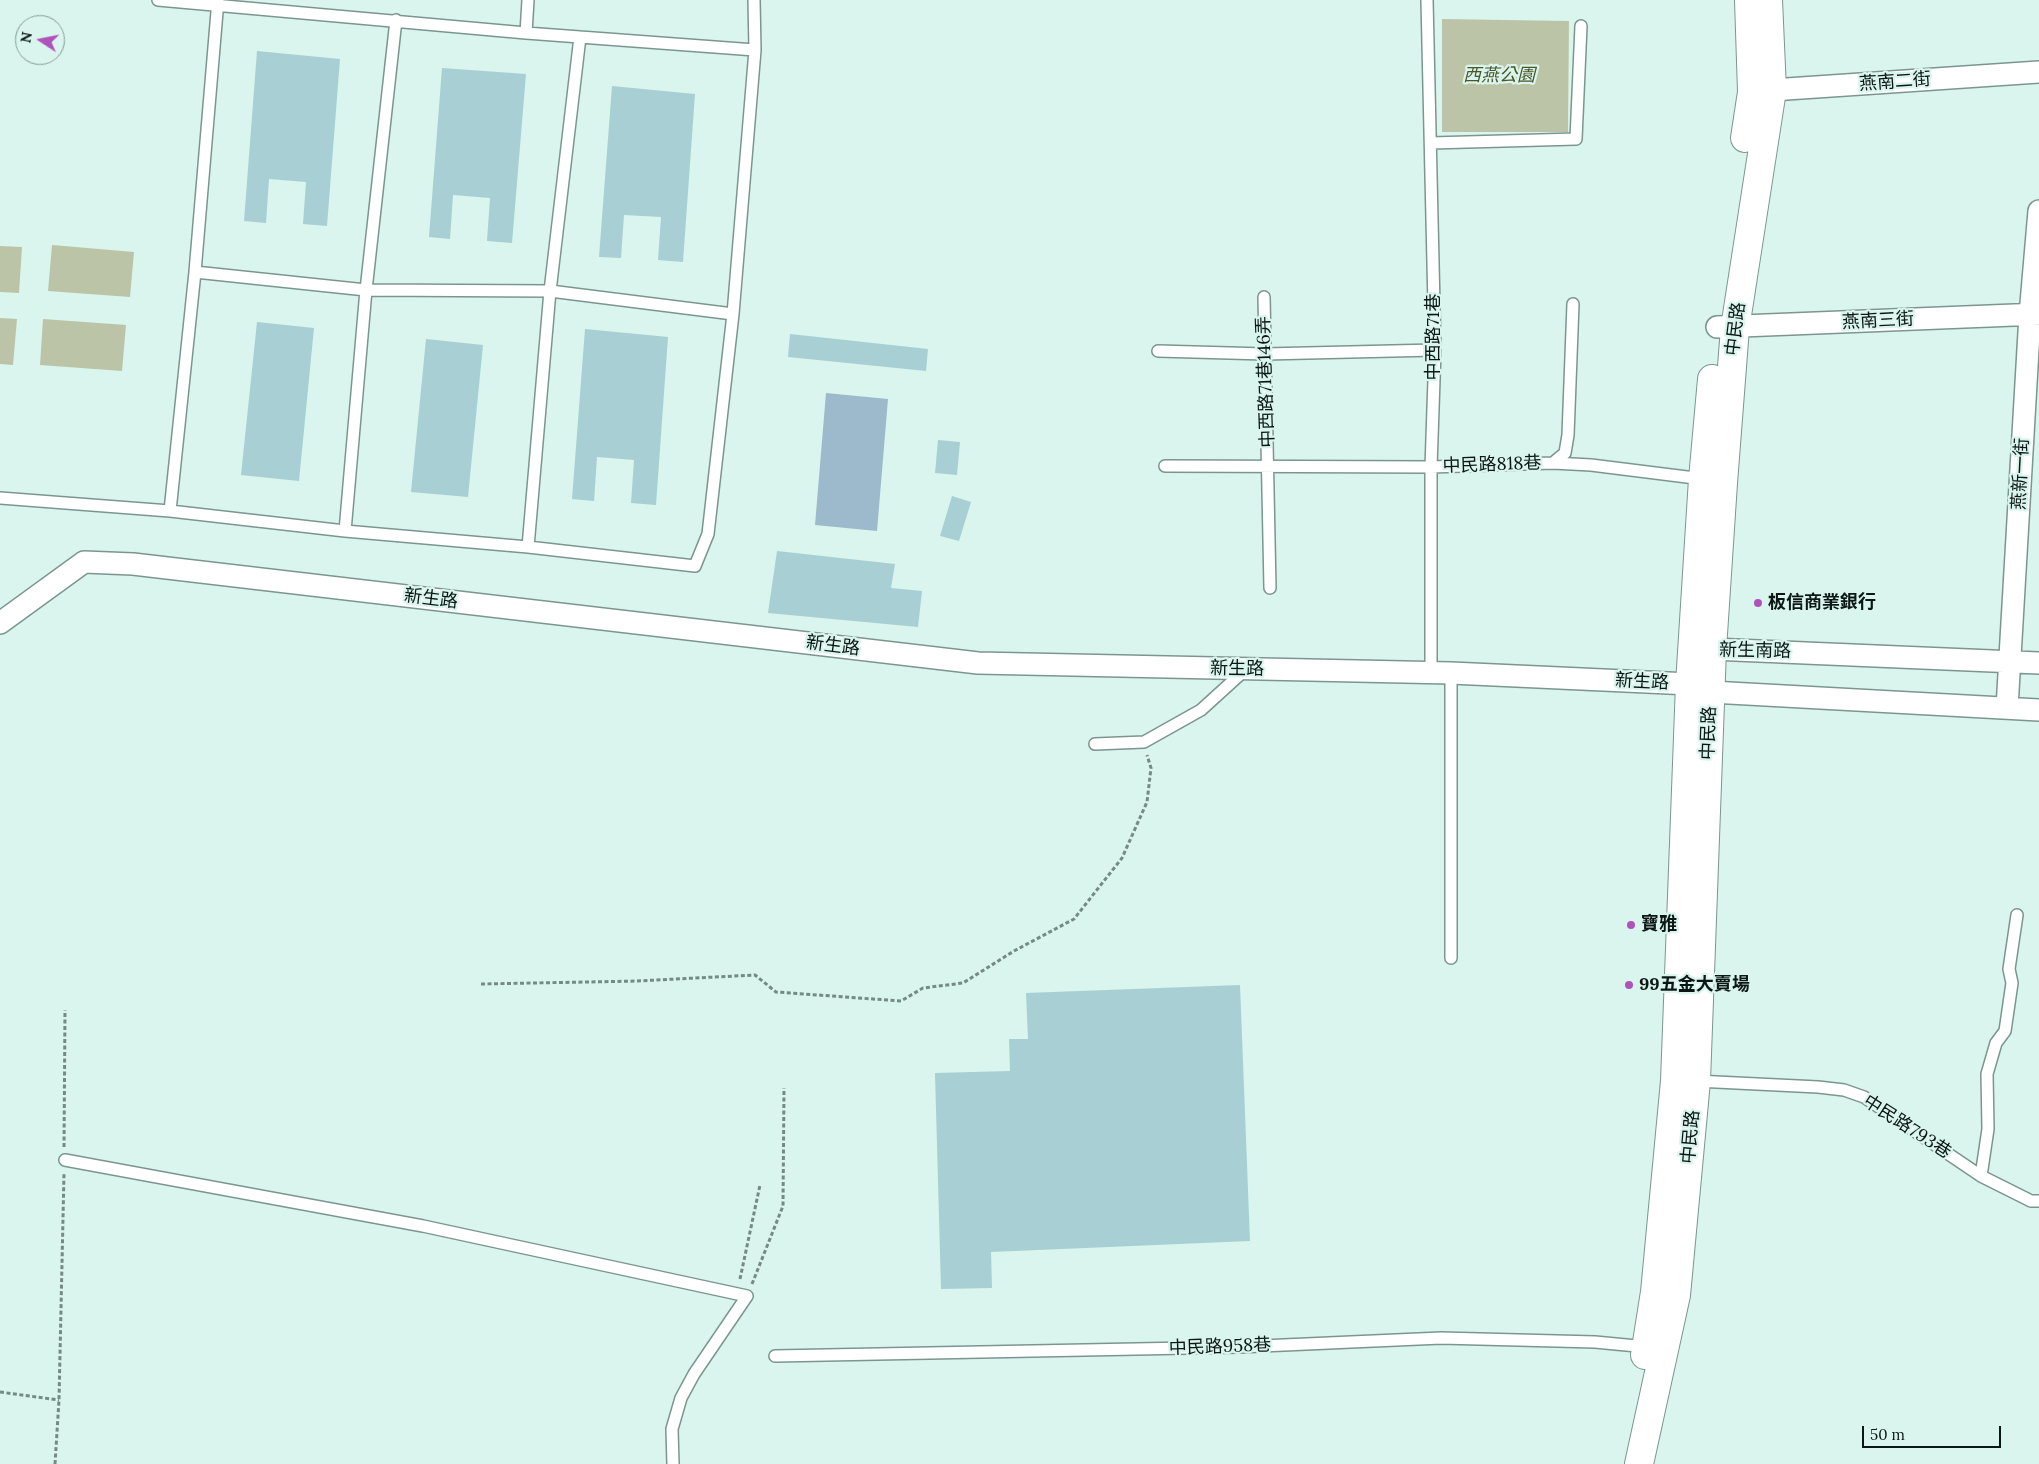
<!DOCTYPE html>
<meta charset="utf-8">
<style>
body{margin:0}
#map{position:relative;width:2039px;height:1464px;overflow:hidden;background:#d9f5ed;font-family:Lora,serif}
canvas{display:block}
.north{position:absolute;left:15px;top:15px;width:50px;height:50px;box-sizing:border-box;background:#d9f5ed;border:1px solid #879c96;border-radius:50%;rotate:281deg;font-size:14px;font-weight:700;line-height:20px;text-align:center;color:#0c1613}
.north::after{content:'';display:block;margin:auto;width:18px;height:22px;background:#b052bc;clip-path:polygon(50% 0,100% 100%,50% 72%,0 100%)}
.scale{position:absolute;left:1862px;top:1426px;width:139px;height:22px;box-sizing:border-box;border:2px solid #0c1613;border-top:0;padding-left:6px;font-size:15px;line-height:18px;white-space:nowrap;color:#0c1613;-webkit-text-stroke:4px #d9f5ed;paint-order:stroke}
</style>
<div id="map">
<canvas width="2039" height="1464"></canvas>
<div class="north">N</div>
<div class="scale">50 m</div>
</div>
<script>
const ctx = document.querySelector('canvas').getContext('2d');
ctx.lineJoin = 'round';
function paint(path, color) { ctx.fillStyle = color; ctx.fill(path, 'evenodd'); }
const shape = rows => new Path2D(rows.map(r => 'M' + r).join(''));
function trace(path, color, width, dash) { ctx.strokeStyle = color; ctx.lineWidth = width; ctx.lineCap = dash ? 'butt' : 'round'; ctx.setLineDash(dash || []); ctx.stroke(path); }
function label(font, color, halo, rows, align = 'center') {
  ctx.font = font + ' Lora,"Noto Sans TC",serif'; ctx.lineWidth = 4.5; ctx.setLineDash([]); ctx.textBaseline = 'middle'; ctx.strokeStyle = halo; ctx.fillStyle = color; for (const [text, x, y, turn = 0] of rows) {
    ctx.save(); ctx.translate(x, y); ctx.rotate((+turn || 0) * Math.PI / 180); ctx.textAlign = isNaN(turn) ? turn : align; if (halo) ctx.strokeText(text, 0, 0); ctx.fillText(text, 0, 0); ctx.restore();
  }
}
paint(shape([
 [1442,19,1569,21,1568,132,1442,132],
 [52,245,134,252,130,297,48,291],
 [0,246,22,247,19,293,0,292],
 [0,318,17,319,13,365,0,364],
 [43,319,126,325,122,371,40,365]
]), '#bcc4a8');
paint(shape([
 [826,393,888,399,877,531,815,525]
]), '#9cbacc');
paint(shape([
 [257,51,340,59,327,226,303,224,306,182,269,179,266,223,244,221],
 [442,68,526,74,512,243,487,241,490,198,453,195,450,239,429,237],
 [612,86,695,94,683,262,658,260,661,217,624,215,621,258,599,257],
 [257,322,314,328,299,481,241,475],
 [585,329,668,337,656,505,631,503,634,460,597,457,594,501,572,499],
 [790,334,928,349,926,371,788,357],
 [426,339,483,345,468,497,411,492],
 [938,440,960,442,957,475,935,473],
 [952,496,971,502,959,541,940,536],
 [777,551,895,564,891,588,922,591,918,627,768,613],
 [1240,985,1250,1241,991,1252,992,1288,941,1289,935,1073,1010,1071,1009,1039,1028,1039,1026,993]
]), '#a8cfd4');
const lane = shape([
 [158,0,526,33,755,50],
 [218,0,195,272,170,511,345,531,528,547,695,566,708,534,733,314,755,50,754,0],
 [1427,0,1435,350,1431,467,1431,673],
 [526,33,528,0],
 [1431,143,1576,139,1581,26],
 [195,272,366,290,550,291,733,314],
 [1264,297,1270,588],
 [1158,351,1265,354,1435,350],
 [1553,463,1565,453,1568,435,1573,304],
 [1165,466,1431,467,1553,463,1591,465,1703,479],
 [0,498,170,511],
 [345,531,366,290,396,20],
 [528,547,550,291,580,37],
 [1451,673,1451,958],
 [1095,744,1144,742,1201,710,1245,670],
 [1696,1081,1818,1087,1844,1090,1864,1097,1981,1176,2031,1201,2039,1201],
 [65,1160,423,1226,747,1296,694,1374,681,1398,672,1429,673,1464],
 [1981,1176,1988,1129,1987,1074,1996,1043,2005,1031,2012,983,2009,969,2017,915],
 [775,1356,1239,1347,1441,1338,1595,1342,1647,1347]
]);
const street = shape([
 [1757,91,2039,72],
 [1717,327,2039,314],
 [0,623,84,562,133,564,978,663,1451,673,1690,684,1711,692,2039,710],
 [1705,661,1712,649,2039,663],
 [2007,708,2030,315,2039,211]
]);
const secondary = shape([
 [1745,138,1752,92,1749,0],
 [1645,1355,1655,1292,1675,1081,1690,684,1703,479,1712,379],
 [1639,1464,1676,1295,1696,1081,1712,649,1723,483,1735,328,1772,90,1768,0]
]);
trace(lane, '#7c968f', 14);
trace(street, '#7c968f', 24);
trace(secondary, '#7c968f', 30);
trace(shape([
 [481,984,637,981,755,975,776,992,901,1001,923,988,963,983,1014,951,1074,919,1122,858,1147,802,1151,768,1147,755],
 [64,1147,65,1010],
 [740,1279,760,1185],
 [752,1284,783,1206,784,1088],
 [0,1392,59,1400],
 [55,1464,59,1400,64,1173]
]), '#768a84', 3, [4, 2.5]);
trace(lane, '#fff', 11);
trace(street, '#fff', 21);
trace(secondary, '#fff', 28);
for (const [x, y, r, color] of [
 [1758,603,5,"#b052bc"],
 [1631,925,5,"#b052bc"],
 [1629,985,5,"#b052bc"]
]) { const dot = new Path2D(); dot.arc(x, y, r, 0, 2 * Math.PI); ctx.fillStyle = color; ctx.fill(dot); trace(dot, '#d9f5ed', 2); }
label('italic 18px', '#4b5525', '#d9f5ed', [
 ["西燕公園",1499,76]
]);
label('18px', '#0c1613', '#d9f5ed', [
 ["燕南二街",1895,82,-4],
 ["燕南三街",1878,321,-3],
 ["中民路",1736,329,-83],
 ["中西路71巷",1434,337,-90],
 ["中西路71巷146弄",1266,382,-92],
 ["中民路818巷",1492,465,-2],
 ["燕新一街",2021,474,-87],
 ["新生路",431,599,7],
 ["新生路",833,646,7],
 ["新生南路",1755,651,1],
 ["新生路",1237,669,1],
 ["新生路",1642,682,3],
 ["中民路",1709,733,-88],
 ["中民路793巷",1907,1127,33],
 ["中民路",1691,1137,-85],
 ["中民路958巷",1220,1347,-2]
]);
label('bold 18px', '#0c1613', '#d9f5ed', [
 ["板信商業銀行",1768,603],
 ["寶雅",1641,925],
 ["99五金大賣場",1639,985]
], 'left');
</script>
